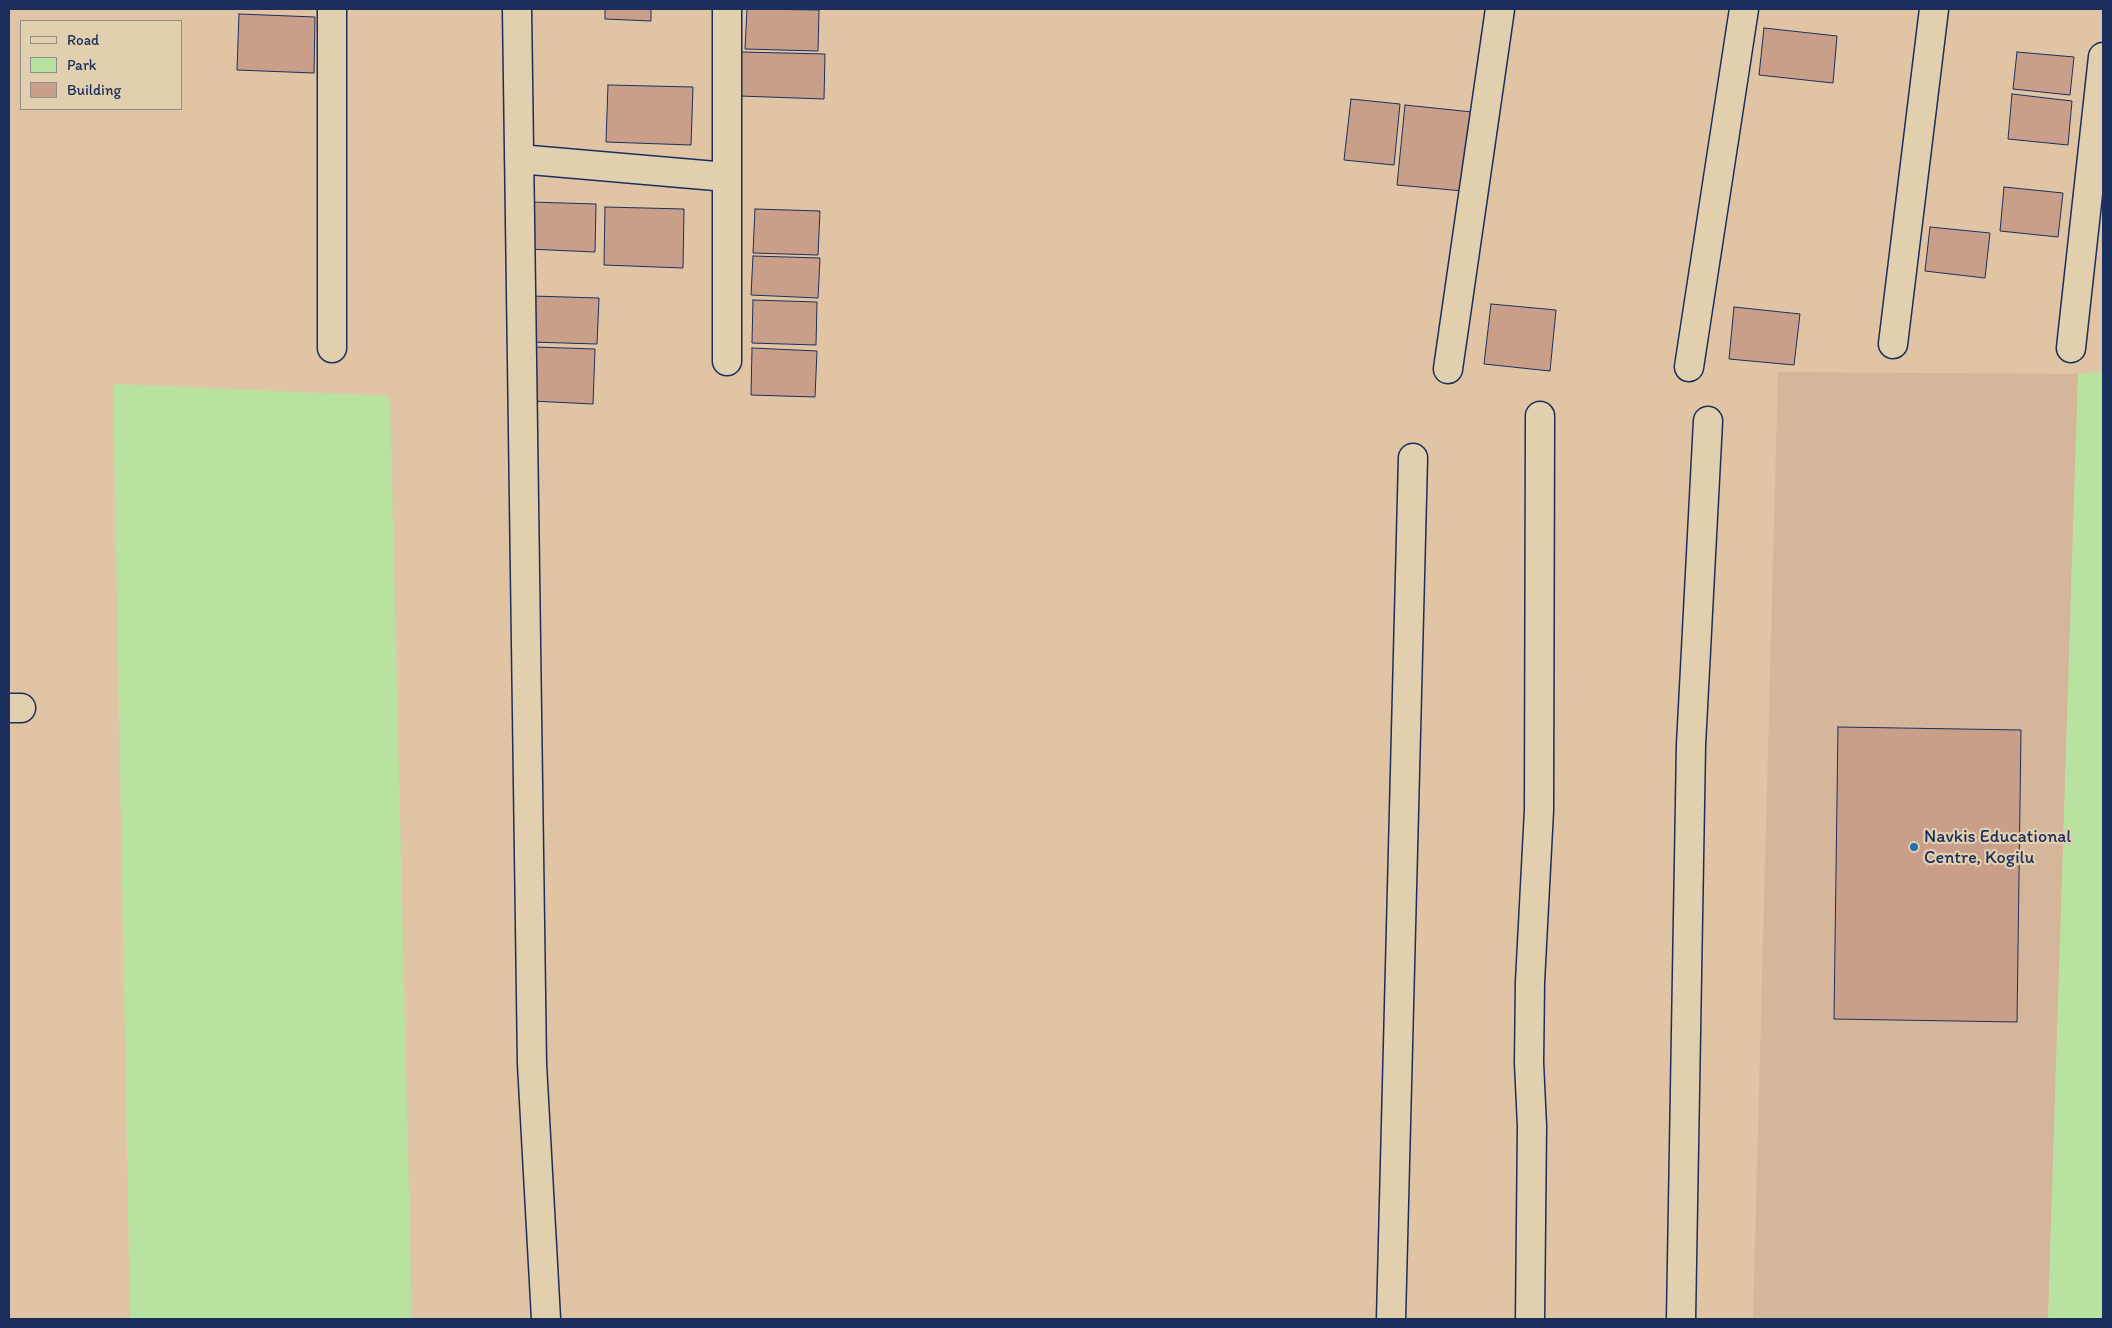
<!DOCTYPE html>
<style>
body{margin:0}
#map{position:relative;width:2112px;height:1328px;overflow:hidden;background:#e0c4a4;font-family:Itim,sans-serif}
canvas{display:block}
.frame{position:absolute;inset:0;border:10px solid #1b2f5e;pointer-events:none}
.legend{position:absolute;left:20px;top:20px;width:162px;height:90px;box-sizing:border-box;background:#e2cfad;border:1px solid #928f8d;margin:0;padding:6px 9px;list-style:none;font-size:15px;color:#1b2f5e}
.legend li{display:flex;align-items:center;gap:10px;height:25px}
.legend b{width:25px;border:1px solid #928f8d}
</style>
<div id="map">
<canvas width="2112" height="1328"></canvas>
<div class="frame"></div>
<ul class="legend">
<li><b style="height:6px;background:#e2cfad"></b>Road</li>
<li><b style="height:14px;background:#b8e29f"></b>Park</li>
<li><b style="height:14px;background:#c99f89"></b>Building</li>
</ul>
</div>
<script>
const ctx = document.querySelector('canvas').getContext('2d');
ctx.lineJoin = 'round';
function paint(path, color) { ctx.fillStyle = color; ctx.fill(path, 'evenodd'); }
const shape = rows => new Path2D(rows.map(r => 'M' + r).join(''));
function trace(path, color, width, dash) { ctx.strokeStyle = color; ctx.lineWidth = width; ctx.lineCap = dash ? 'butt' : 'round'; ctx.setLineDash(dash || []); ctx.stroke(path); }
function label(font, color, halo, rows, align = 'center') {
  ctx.font = font + ' Itim,sans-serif'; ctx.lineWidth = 4.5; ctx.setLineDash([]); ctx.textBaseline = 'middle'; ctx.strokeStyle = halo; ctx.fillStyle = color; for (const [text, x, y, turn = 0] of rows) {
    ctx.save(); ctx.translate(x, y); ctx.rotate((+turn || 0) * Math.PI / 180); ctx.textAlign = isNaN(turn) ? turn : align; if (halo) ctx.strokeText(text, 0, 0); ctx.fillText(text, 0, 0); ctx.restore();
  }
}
paint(shape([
 [1778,372,2078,374,2048,1319,1753,1319]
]), '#d5b69b');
paint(shape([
 [2103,371,2103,1319,2048,1319,2078,374],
 [113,384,390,396,412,1319,130,1319]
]), '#b8e29f');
const building = shape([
 [605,9,651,9,651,21,605,19,605,9],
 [747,9,819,10,818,51,745,49,747,9],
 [239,14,315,17,314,73,237,70,239,14],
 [1764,28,1837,36,1833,83,1759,75,1764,28],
 [741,52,825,54,824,99,740,96,741,52],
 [2017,52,2074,57,2070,95,2013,89,2017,52],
 [608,85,693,87,691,145,606,142,608,85],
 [2012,94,2072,101,2068,145,2008,139,2012,94],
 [1351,99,1400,104,1394,165,1344,160,1351,99],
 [1405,105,1472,112,1463,191,1397,185,1405,105],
 [2004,187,2063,193,2058,237,2000,231,2004,187],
 [530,202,596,204,595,252,528,249,530,202],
 [605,207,684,209,683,268,604,265,605,207],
 [755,209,820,211,818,255,753,253,755,209],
 [1930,227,1990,233,1985,278,1925,271,1930,227],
 [753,256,820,258,818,298,751,295,753,256],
 [532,296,599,298,597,344,531,342,532,296],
 [753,300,817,302,816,345,752,343,753,300],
 [1491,304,1556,310,1550,371,1484,364,1491,304],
 [1734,307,1800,314,1794,365,1729,359,1734,307],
 [534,347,595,349,593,404,532,401,534,347],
 [752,348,817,351,815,397,751,395,752,348],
 [1838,727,2021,730,2017,1022,1834,1019,1838,727]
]);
paint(building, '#c99f89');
trace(building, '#1b2f5e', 1);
const minor = shape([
 [332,9,332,348],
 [517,9,532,1064,546,1319],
 [519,159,727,177],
 [1893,344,1934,9],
 [2071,348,2103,57],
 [727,361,727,9],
 [1689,367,1744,9],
 [1448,369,1500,9],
 [9,708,21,708],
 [1391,1319,1413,458],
 [1530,1319,1532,1126,1529,1063,1530,982,1539,810,1540,416],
 [1681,1319,1691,745,1708,421]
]);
trace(minor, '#1b2f5e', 31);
trace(minor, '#e2cfad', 28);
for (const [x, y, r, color] of [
 [1914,847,5,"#1f6fb2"]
]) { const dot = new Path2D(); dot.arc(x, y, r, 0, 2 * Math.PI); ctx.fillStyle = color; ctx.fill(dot); trace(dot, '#e2cfad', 2); }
label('18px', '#1b2f5e', '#e2cfad', [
 ["Navkis Educational",1924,837],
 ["Centre, Kogilu",1924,858]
], 'left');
</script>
